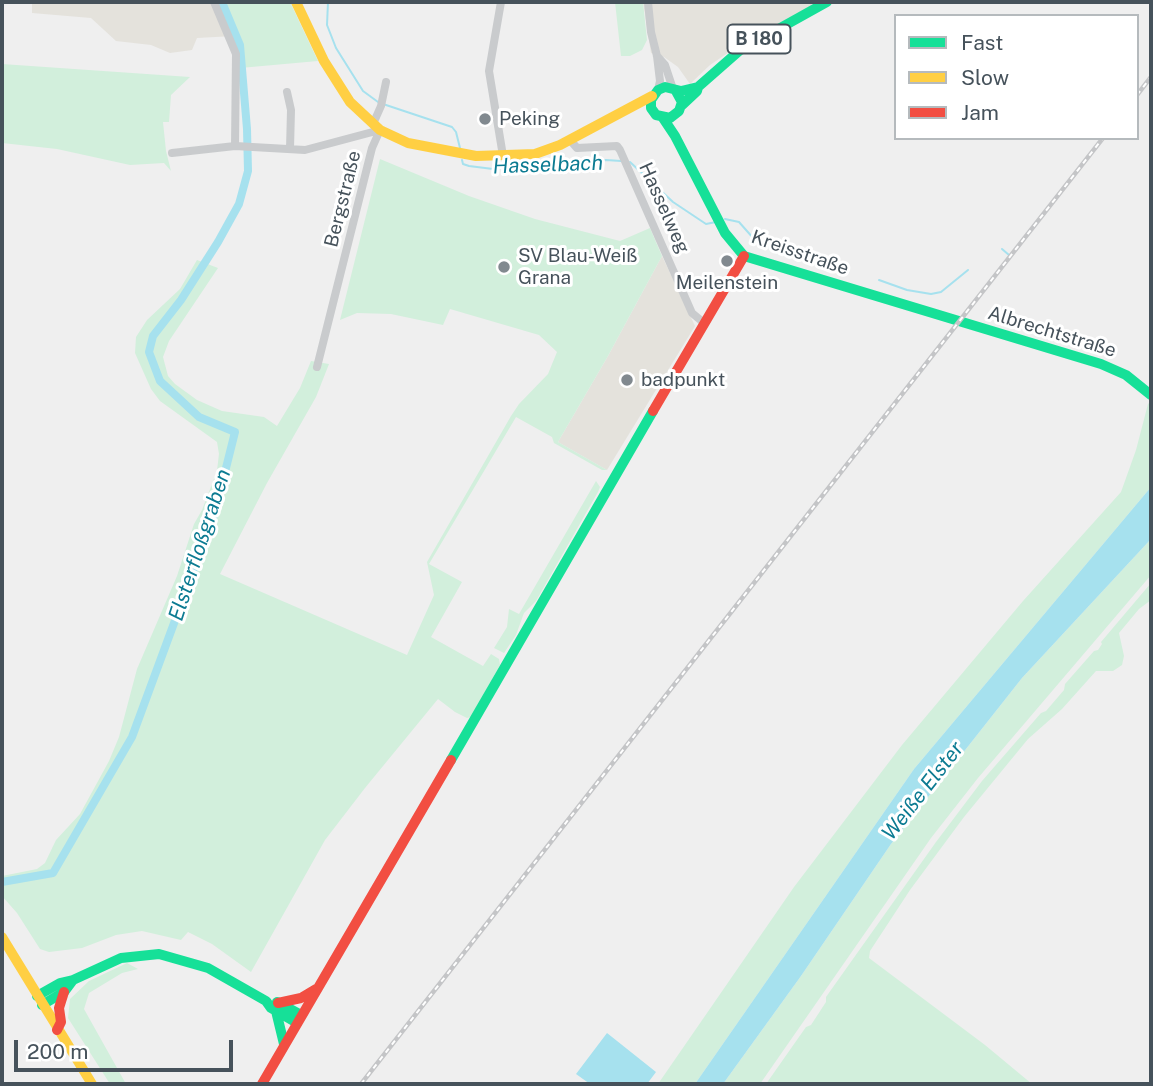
<!DOCTYPE html>
<meta charset="utf-8">
<style>
body{margin:0}
#map{position:relative;width:1153px;height:1086px;overflow:hidden;background:#efefef;font-family:"Public Sans",sans-serif}
canvas{display:block}
.frame{position:absolute;inset:0;border:4px solid #46525b;pointer-events:none}
.legend{position:absolute;left:894px;top:14px;width:245px;height:126px;box-sizing:border-box;background:#fff;border:2px solid #b5babd;margin:0;padding:9px 12px;list-style:none;font-size:21px;color:#46525b}
.legend li{display:flex;align-items:center;gap:14px;height:35px}
.legend b{width:35px;border:2px solid #b5babd}
.scale{position:absolute;left:14px;top:1040px;width:219px;height:32px;box-sizing:border-box;border:4px solid #46525b;border-top:0;padding-left:9px;font-size:21px;line-height:24px;white-space:nowrap;color:#46525b;-webkit-text-stroke:5px #fff;paint-order:stroke}
</style>
<div id="map">
<canvas width="1153" height="1086"></canvas>
<div class="frame"></div>
<ul class="legend">
<li><b style="height:9px;background:#16e098"></b>Fast</li>
<li><b style="height:9px;background:#ffcf43"></b>Slow</li>
<li><b style="height:9px;background:#f24e42"></b>Jam</li>
</ul>
<div class="scale">200 m</div>
</div>
<script>
const ctx = document.querySelector('canvas').getContext('2d');
ctx.lineJoin = 'round';
function paint(path, color) { ctx.fillStyle = color; ctx.fill(path, 'evenodd'); }
const shape = rows => new Path2D(rows.map(r => 'M' + r).join(''));
function trace(path, color, width, dash) { ctx.strokeStyle = color; ctx.lineWidth = width; ctx.lineCap = dash ? 'butt' : 'round'; ctx.setLineDash(dash || []); ctx.stroke(path); }
function label(font, color, halo, rows, align = 'center') {
  ctx.font = font + ' "Public Sans",sans-serif'; ctx.lineWidth = 6; ctx.setLineDash([]); ctx.textBaseline = 'middle'; ctx.strokeStyle = halo; ctx.fillStyle = color; for (const [text, x, y, turn = 0] of rows) {
    ctx.save(); ctx.translate(x, y); ctx.rotate((+turn || 0) * Math.PI / 180); ctx.textAlign = isNaN(turn) ? turn : align; if (halo) ctx.strokeText(text, 0, 0); ctx.fillText(text, 0, 0); ctx.restore();
  }
}
paint(shape([
 [32,2,219,2,234,36,197,38,192,50,170,53,151,45,116,41,91,18,32,13],
 [643,2,818,2,738,46,710,65,690,84,678,67,664,57,651,53],
 [662,256,695,326,607,470,558,442,608,356]
]), '#e4e2dc');
paint(shape([
 [219,2,290,2,318,61,240,68,239,48],
 [615,2,643,2,647,40,642,50,630,56,621,56],
 [2,64,190,77,171,95,169,122,163,122,166,151,171,171,164,163,130,165,57,149,2,143],
 [380,159,469,196,535,219,620,241,650,228,662,256,608,356,558,442,607,470,602,470,554,443,552,437,516,417,429,564,462,582,431,637,483,666,491,654,499,659,500,665,471,717,467,718,455,712,438,699,365,788,325,840,251,972,212,944,188,932,181,940,142,931,116,935,82,948,49,952,40,949,17,913,2,896,2,876,37,869,45,863,56,840,80,814,109,761,119,737,137,669,177,576,194,524,202,510,217,471,219,454,217,442,160,401,151,389,135,353,136,337,147,320,180,289,197,260,218,268,169,341,163,357,168,376,175,384,197,400,222,411,264,417,277,426,300,388,311,361,329,364,316,397,267,483,220,574,407,655,434,595,427,562,511,416,519,404,548,374,557,352,539,335,450,309,443,325,391,314,357,313,340,320],
 [1151,401,1151,487,914,769,695,1084,658,1084,794,887,902,745,1023,601,1121,492,1136,450,1148,404],
 [596,481,600,487,598,492,536,601,524,613,516,635,504,653,494,648,507,627,509,609,519,614],
 [1151,539,1151,575,978,778,931,838,760,1084,723,1084,801,976,891,844,1022,678],
 [1151,583,1151,600,1139,609,1119,633,1124,656,1122,665,1113,671,1096,671,1062,709,1028,739,964,817,910,890,870,951,869,958,985,1045,1032,1084,766,1084,806,1027,811,1025,826,1002,826,997,936,842,982,781,1041,713,1046,711,1064,690,1065,684,1094,651,1098,650,1102,644,1101,642],
 [127,963,138,969,122,973,89,993,84,1009,126,1084,110,1084,68,1018,70,999,89,981]
]), '#d2efdc');
paint(shape([
 [1151,487,1151,539,1022,678,891,844,801,976,723,1084,695,1084,914,769],
 [607,1033,656,1072,647,1084,590,1084,576,1074]
]), '#a6e1ee');
trace(shape([
 [328,2,327,25,336,48,363,91,378,102],
 [383,104,452,127,456,132,460,148],
 [462,160,463,164,469,166,493,169,606,160,621,161],
 [630,162,673,202,706,224,716,222],
 [725,219,739,222,754,239,765,245,781,251,833,264],
 [1002,249,1009,255],
 [879,280,907,290,931,294,941,292,968,270]
]), '#a6e1ee', 2);
trace(shape([
 [2,882,53,873,132,737,215,512,235,432,199,417,160,381,149,352,153,336,181,300,218,242,239,204,248,171,247,129,240,45,222,2]
]), '#a6e1ee', 8);
trace(shape([
 [214,2,236,54,235,146],
 [501,2,489,71,503,156],
 [648,2,651,32,657,56,660,81,658,90],
 [657,56,665,65,673,89],
 [287,92,291,110,290,149],
 [373,124,381,106,386,82],
 [570,140,577,148,617,146,620,150,692,313,704,323],
 [172,153,235,146,305,150,380,130],
 [317,367,372,148,380,130]
]), '#c9cbcd', 8);
trace(shape([
 [676,91,682,102,679,111,670,118,656,115,651,108,651,100,658,90,665,87,681,91,698,87],
 [681,106,697,91,698,87,739,51,827,2],
 [663,118,675,136,725,233,744,256,1101,364,1126,375,1151,395],
 [451,760,653,411],
 [37,996,60,983,73,980,121,958,159,954,208,968,266,1001,271,1008,297,1023],
 [277,1002,301,1015],
 [42,1005,64,992,73,980],
 [276,1011,284,1044]
]), '#16e098', 10);
trace(shape([
 [296,2,324,61,350,102,380,130,408,143,476,156,535,154,560,145,652,96],
 [2,937,92,1084]
]), '#ffcf43', 10);
trace(shape([
 [653,411,744,256],
 [278,1003,301,998,316,989],
 [57,1030,61,1022,59,1008,64,992],
 [262,1084,451,760]
]), '#f24e42', 10);
const rail = shape([
 [1137,95,1151,77],
 [361,1084,1103,138]
]);
trace(rail, '#c4c5c7', 4.5);
trace(rail, '#fff', 2, [5]);
for (const [x, y, r, color] of [
 [485,119,7,"#81898f"],
 [727,261,7,"#81898f"],
 [504,267,7,"#81898f"],
 [627,380,7,"#81898f"]
]) { const dot = new Path2D(); dot.arc(x, y, r, 0, 2 * Math.PI); ctx.fillStyle = color; ctx.fill(dot); trace(dot, '#fff', 2.5); }
for (const [x, y, w] of [
 [759,39,63]
]) { const box = new Path2D(); box.roundRect(x - w / 2, y - 14.5, w, 29, 5); ctx.fillStyle = '#fff'; ctx.fill(box); trace(box, '#46525b', 2); }
label('bold 18px', '#46525b', null, [
 ["B 180",759,39]
]);
label('19px', '#46525b', '#fff', [
 ["Peking",499,119],
 ["SV Blau-Weiß",518,256],
 ["Grana",518,278],
 ["Meilenstein",727,283,"center"],
 ["badpunkt",641,380]
], 'left');
label('19px', '#46525b', '#fff', [
 ["Bergstraße",343,199,-76],
 ["Hasselweg",664,208,66],
 ["Kreisstraße",800,253,19],
 ["Albrechtstraße",1052,332,17]
]);
label('italic 21px', '#0c7b92', '#fff', [
 ["Hasselbach",548,165,-2],
 ["Elsterfloßgraben",200,545,-72],
 ["Weiße Elster",923,791,-52]
]);
</script>
